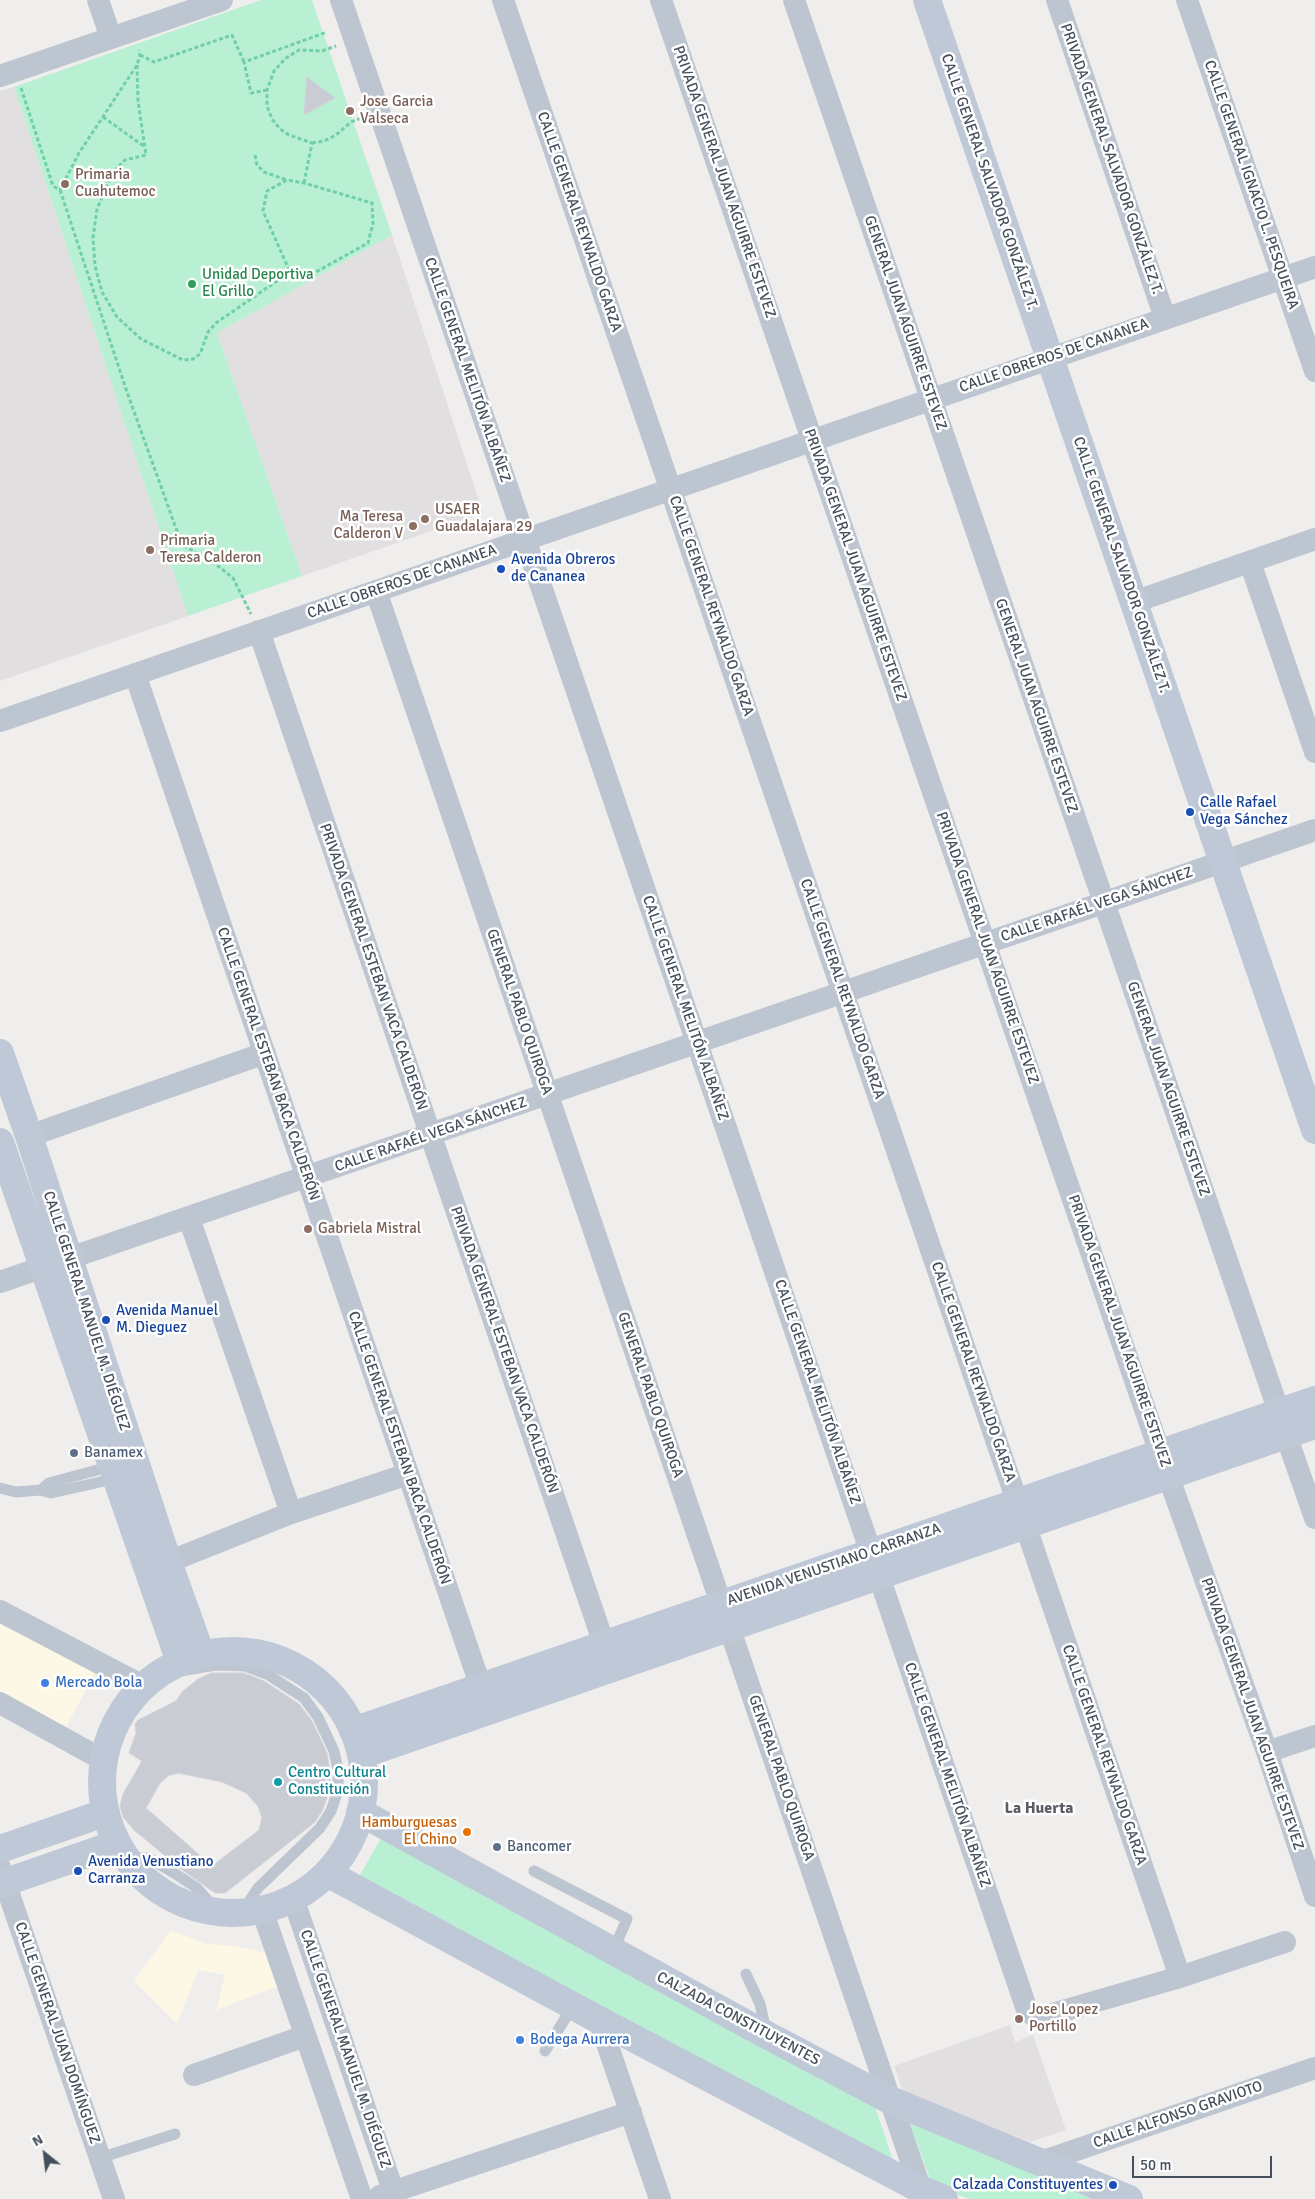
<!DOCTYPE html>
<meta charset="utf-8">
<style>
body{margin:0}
#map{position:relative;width:1315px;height:2199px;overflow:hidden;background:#f0eded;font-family:Signika,sans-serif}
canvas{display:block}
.north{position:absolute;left:20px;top:2129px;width:50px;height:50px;-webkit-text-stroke:4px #fff;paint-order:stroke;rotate:331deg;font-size:14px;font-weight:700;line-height:20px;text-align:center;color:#454f5b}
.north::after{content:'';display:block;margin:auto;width:18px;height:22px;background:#454f5b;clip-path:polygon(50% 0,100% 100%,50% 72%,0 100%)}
.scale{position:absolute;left:1132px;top:2156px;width:140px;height:22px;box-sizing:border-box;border:2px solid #454f5b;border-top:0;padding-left:6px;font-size:15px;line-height:18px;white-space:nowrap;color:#454f5b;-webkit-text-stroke:4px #fff;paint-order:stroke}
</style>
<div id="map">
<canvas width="1315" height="2199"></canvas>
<div class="north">N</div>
<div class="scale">50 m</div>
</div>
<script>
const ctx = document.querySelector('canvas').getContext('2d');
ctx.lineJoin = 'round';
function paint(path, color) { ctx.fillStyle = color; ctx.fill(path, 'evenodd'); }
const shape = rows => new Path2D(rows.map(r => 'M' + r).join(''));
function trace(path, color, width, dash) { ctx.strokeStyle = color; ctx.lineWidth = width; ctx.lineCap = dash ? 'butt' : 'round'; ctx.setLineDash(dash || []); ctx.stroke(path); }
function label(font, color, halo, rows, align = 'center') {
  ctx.font = font + ' Signika,sans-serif'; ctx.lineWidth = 5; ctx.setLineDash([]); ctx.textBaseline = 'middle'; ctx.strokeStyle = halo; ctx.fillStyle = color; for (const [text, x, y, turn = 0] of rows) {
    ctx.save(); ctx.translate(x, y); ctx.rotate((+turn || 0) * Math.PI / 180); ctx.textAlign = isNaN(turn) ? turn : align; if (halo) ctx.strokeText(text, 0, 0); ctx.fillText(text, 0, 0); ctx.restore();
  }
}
paint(shape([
 [0,1622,95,1673,65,1729,0,1694],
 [171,1931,207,1944,234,1946,268,1953,279,1986,216,2010,225,1975,198,1970,177,2024,134,1981]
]), '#fcf8e5');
paint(shape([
 [14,87,188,616,0,681,0,91],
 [392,235,483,513,302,576,217,333],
 [1010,2025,1015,2042,1033,2035,1066,2130,1030,2142,903,2092,894,2066]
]), '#e1dfdf');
paint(shape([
 [261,0,312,0,392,235,217,333,302,576,188,616,14,87],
 [382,1836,874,2104,895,2166,360,1875],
 [909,2121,1101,2199,969,2199,932,2184]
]), '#b9f0d4');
const building = shape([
 [307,77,335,98,304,115,307,77],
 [211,1673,244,1673,264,1681,299,1704,312,1721,327,1753,330,1771,330,1789,323,1809,315,1822,234,1886,225,1893,215,1893,181,1869,134,1830,123,1817,120,1806,123,1794,142,1761,129,1753,136,1733,135,1724,138,1720,176,1701,182,1692,198,1679,211,1673],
 [178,1773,222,1782,246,1793,258,1806,262,1818,259,1830,212,1866,146,1808,160,1783,168,1776,178,1773]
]);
paint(building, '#caccd3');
trace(building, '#d1d3d9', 1);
trace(shape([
 [140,55,154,62,232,35,244,62],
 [137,65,138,101,146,155,125,160,113,172,97,209,93,238,95,266,102,292,117,317,141,339,183,360,193,359,200,354,208,332,216,323,290,272,314,273,368,243,373,223,372,203,304,183,287,180,267,191,263,211,290,272],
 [21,88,53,186,60,190,79,153,137,65,140,55,139,50],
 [267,90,251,93,244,62,327,32],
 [103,117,145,147],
 [312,143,324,141,336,135,351,122,361,118],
 [255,155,257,165,264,172,287,180],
 [304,183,312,143,289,135,280,129,272,119,267,106,267,90,274,71,286,58,299,50,322,51,336,46],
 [60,190,127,392,182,545,212,561,233,578,251,614]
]), '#70cfaa', 3, [4, 2.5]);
trace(shape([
 [0,1488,16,1492,41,1490,51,1493,118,1478],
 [41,1490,49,1483,112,1466],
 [162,1674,216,1665,245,1666,267,1674,304,1698,318,1717,334,1751,338,1770,338,1790,331,1811,320,1828,258,1888,242,1912],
 [125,1858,149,1858,174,1873,197,1888,218,1912],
 [534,1871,627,1919,613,1951],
 [746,1974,760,2004,764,2022,762,2031],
 [545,2051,573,2006],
 [100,2158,175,2134]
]), '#bdc6d0', 11);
trace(shape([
 [98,0,111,38],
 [341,0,1026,2007,1033,2015,1042,2017,1180,1977,1285,1942],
 [503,0,1180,1977],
 [661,0,1160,1453,1267,1752,1315,1896],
 [794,0,1279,1412],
 [1057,0,1165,318],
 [1187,0,1315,371],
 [0,76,222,0],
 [1250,562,1315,752],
 [376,591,924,2199],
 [1134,602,1315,539],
 [259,631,604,1644],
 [135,674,486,1702],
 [0,721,1315,267],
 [29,1136,265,1053],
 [189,1218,291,1513],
 [0,1282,1315,830],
 [1286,1435,1315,1518],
 [168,1562,291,1513,408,1474],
 [0,1611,143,1686],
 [0,1703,103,1760],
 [1267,1752,1315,1736],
 [0,1868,114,2199],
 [293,1898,396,2199],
 [262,1910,362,2199],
 [599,2020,660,2199],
 [194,2075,305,2036],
 [1041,2162,1315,2068],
 [380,2196,631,2112]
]), '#bdc6d0', 22);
trace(shape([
 [927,0,1315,1130],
 [0,1053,29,1136,168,1562,201,1654],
 [0,1142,180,1662],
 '102 1782a131 131 0 1 1 262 0a131 131 0 1 1-262 0Z',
 [353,1731,1315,1400],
 [361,1755,1315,1425],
 [360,1812,761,2032,890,2100,1129,2199],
 [0,1849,104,1813],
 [327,1873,599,2020,920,2189,944,2199],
 [0,1884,116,1844]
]), '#bfc8d7', 28);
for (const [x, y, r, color] of [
 [350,111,5,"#8d6e63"],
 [65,184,5,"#8d6e63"],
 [192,284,5,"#2e9e5b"],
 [425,519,5,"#8d6e63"],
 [413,526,5,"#8d6e63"],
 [150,550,5,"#8d6e63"],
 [501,569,5,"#1a4fb4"],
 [1190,812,5,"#1a4fb4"],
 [308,1229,5,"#8d6e63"],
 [106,1320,5,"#1a4fb4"],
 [74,1453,5,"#5c6f8a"],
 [45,1683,5,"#3f7fe0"],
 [278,1782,5,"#0f9aa8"],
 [467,1832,5,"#e8710a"],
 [497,1847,5,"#5c6f8a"],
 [78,1871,5,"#1a4fb4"],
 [1019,2019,5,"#8d6e63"],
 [520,2040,5,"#3f7fe0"],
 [1113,2185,5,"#1a4fb4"]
]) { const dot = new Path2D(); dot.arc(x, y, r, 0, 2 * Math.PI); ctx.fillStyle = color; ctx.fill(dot); trace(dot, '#fff', 2); }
label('15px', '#785e54', '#fff', [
 ["Jose Garcia",360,102],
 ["Valseca",360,119],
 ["Primaria",75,175],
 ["Cuahutemoc",75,192],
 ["USAER",435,510],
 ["Guadalajara 29",435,527],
 ["Ma Teresa",403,517,"right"],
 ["Calderon V",403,534,"right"],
 ["Primaria",160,541],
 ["Teresa Calderon",160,558],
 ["Gabriela Mistral",318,1229],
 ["Jose Lopez",1029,2010],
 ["Portillo",1029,2027]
], 'left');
label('15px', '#454f5b', '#fff', [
 ["PRIVADA GENERAL SALVADOR GONZÁLEZ T.",1111,159,71],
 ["PRIVADA GENERAL JUAN AGUIRRE ESTEVEZ",724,182,71],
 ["CALLE GENERAL SALVADOR GONZÁLEZ T.",989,182,71],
 ["CALLE GENERAL IGNACIO L. PESQUEIRA",1251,185,71],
 ["CALLE GENERAL REYNALDO GARZA",579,222,71],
 ["GENERAL JUAN AGUIRRE ESTEVEZ",905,323,71],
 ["CALLE OBREROS DE CANANEA",1054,356,-19],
 ["CALLE GENERAL MELITÓN ALBAÑEZ",467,370,71],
 ["PRIVADA GENERAL JUAN AGUIRRE ESTEVEZ",855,565,71],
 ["CALLE GENERAL SALVADOR GONZÁLEZ T.",1121,565,71],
 ["CALLE OBREROS DE CANANEA",402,582,-19],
 ["CALLE GENERAL REYNALDO GARZA",711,606,71],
 ["GENERAL JUAN AGUIRRE ESTEVEZ",1036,706,71],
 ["CALLE RAFAÉL VEGA SÁNCHEZ",1097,905,-19],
 ["PRIVADA GENERAL JUAN AGUIRRE ESTEVEZ",987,948,71],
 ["PRIVADA GENERAL ESTEBAN VACA CALDERÓN",373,967,71],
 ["CALLE GENERAL REYNALDO GARZA",842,989,71],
 ["CALLE GENERAL MELITÓN ALBAÑEZ",685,1008,71],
 ["GENERAL PABLO QUIROGA",519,1012,71],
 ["CALLE GENERAL ESTEBAN BACA CALDERÓN",268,1064,71],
 ["GENERAL JUAN AGUIRRE ESTEVEZ",1168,1089,71],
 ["CALLE RAFAÉL VEGA SÁNCHEZ",431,1135,-19],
 ["CALLE GENERAL MANUEL M. DIÉGUEZ",86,1311,72],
 ["PRIVADA GENERAL JUAN AGUIRRE ESTEVEZ",1119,1331,71],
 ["PRIVADA GENERAL ESTEBAN VACA CALDERÓN",504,1350,71],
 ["CALLE GENERAL REYNALDO GARZA",973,1372,71],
 ["CALLE GENERAL MELITÓN ALBAÑEZ",817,1392,71],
 ["GENERAL PABLO QUIROGA",650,1395,71],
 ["CALLE GENERAL ESTEBAN BACA CALDERÓN",399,1448,71],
 ["AVENIDA VENUSTIANO CARRANZA",834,1565,-19],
 ["PRIVADA GENERAL JUAN AGUIRRE ESTEVEZ",1252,1714,71],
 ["CALLE GENERAL REYNALDO GARZA",1104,1755,71],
 ["CALLE GENERAL MELITÓN ALBAÑEZ",947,1775,71],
 ["GENERAL PABLO QUIROGA",781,1778,71],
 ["CALZADA CONSTITUYENTES",738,2019,28],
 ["CALLE GENERAL JUAN DOMÍNGUEZ",57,2033,71],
 ["CALLE GENERAL MANUEL M. DIÉGUEZ",345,2049,71],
 ["CALLE ALFONSO GRAVIOTO",1178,2115,-19]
]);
label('15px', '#27864d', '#fff', [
 ["Unidad Deportiva",202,275],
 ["El Grillo",202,292]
], 'left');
label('15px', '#164399', '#fff', [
 ["Avenida Obreros",511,560],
 ["de Cananea",511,577],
 ["Calle Rafael",1200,803],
 ["Vega Sánchez",1200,820],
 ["Avenida Manuel",116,1311],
 ["M. Dieguez",116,1328],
 ["Avenida Venustiano",88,1862],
 ["Carranza",88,1879],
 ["Calzada Constituyentes",1103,2185,"right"]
], 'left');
label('15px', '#4e5e75', '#fff', [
 ["Banamex",84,1453],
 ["Bancomer",507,1847]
], 'left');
label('15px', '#366cbe', '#fff', [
 ["Mercado Bola",55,1683],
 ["Bodega Aurrera",530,2040]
], 'left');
label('15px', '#0d838f', '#fff', [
 ["Centro Cultural",288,1773],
 ["Constitución",288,1790]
], 'left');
label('15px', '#c56008', '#fff', [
 ["Hamburguesas",457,1823],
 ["El Chino",457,1840]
], 'right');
label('bold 16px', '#5a5d63', '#fff', [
 ["La Huerta",1039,1809]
]);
</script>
